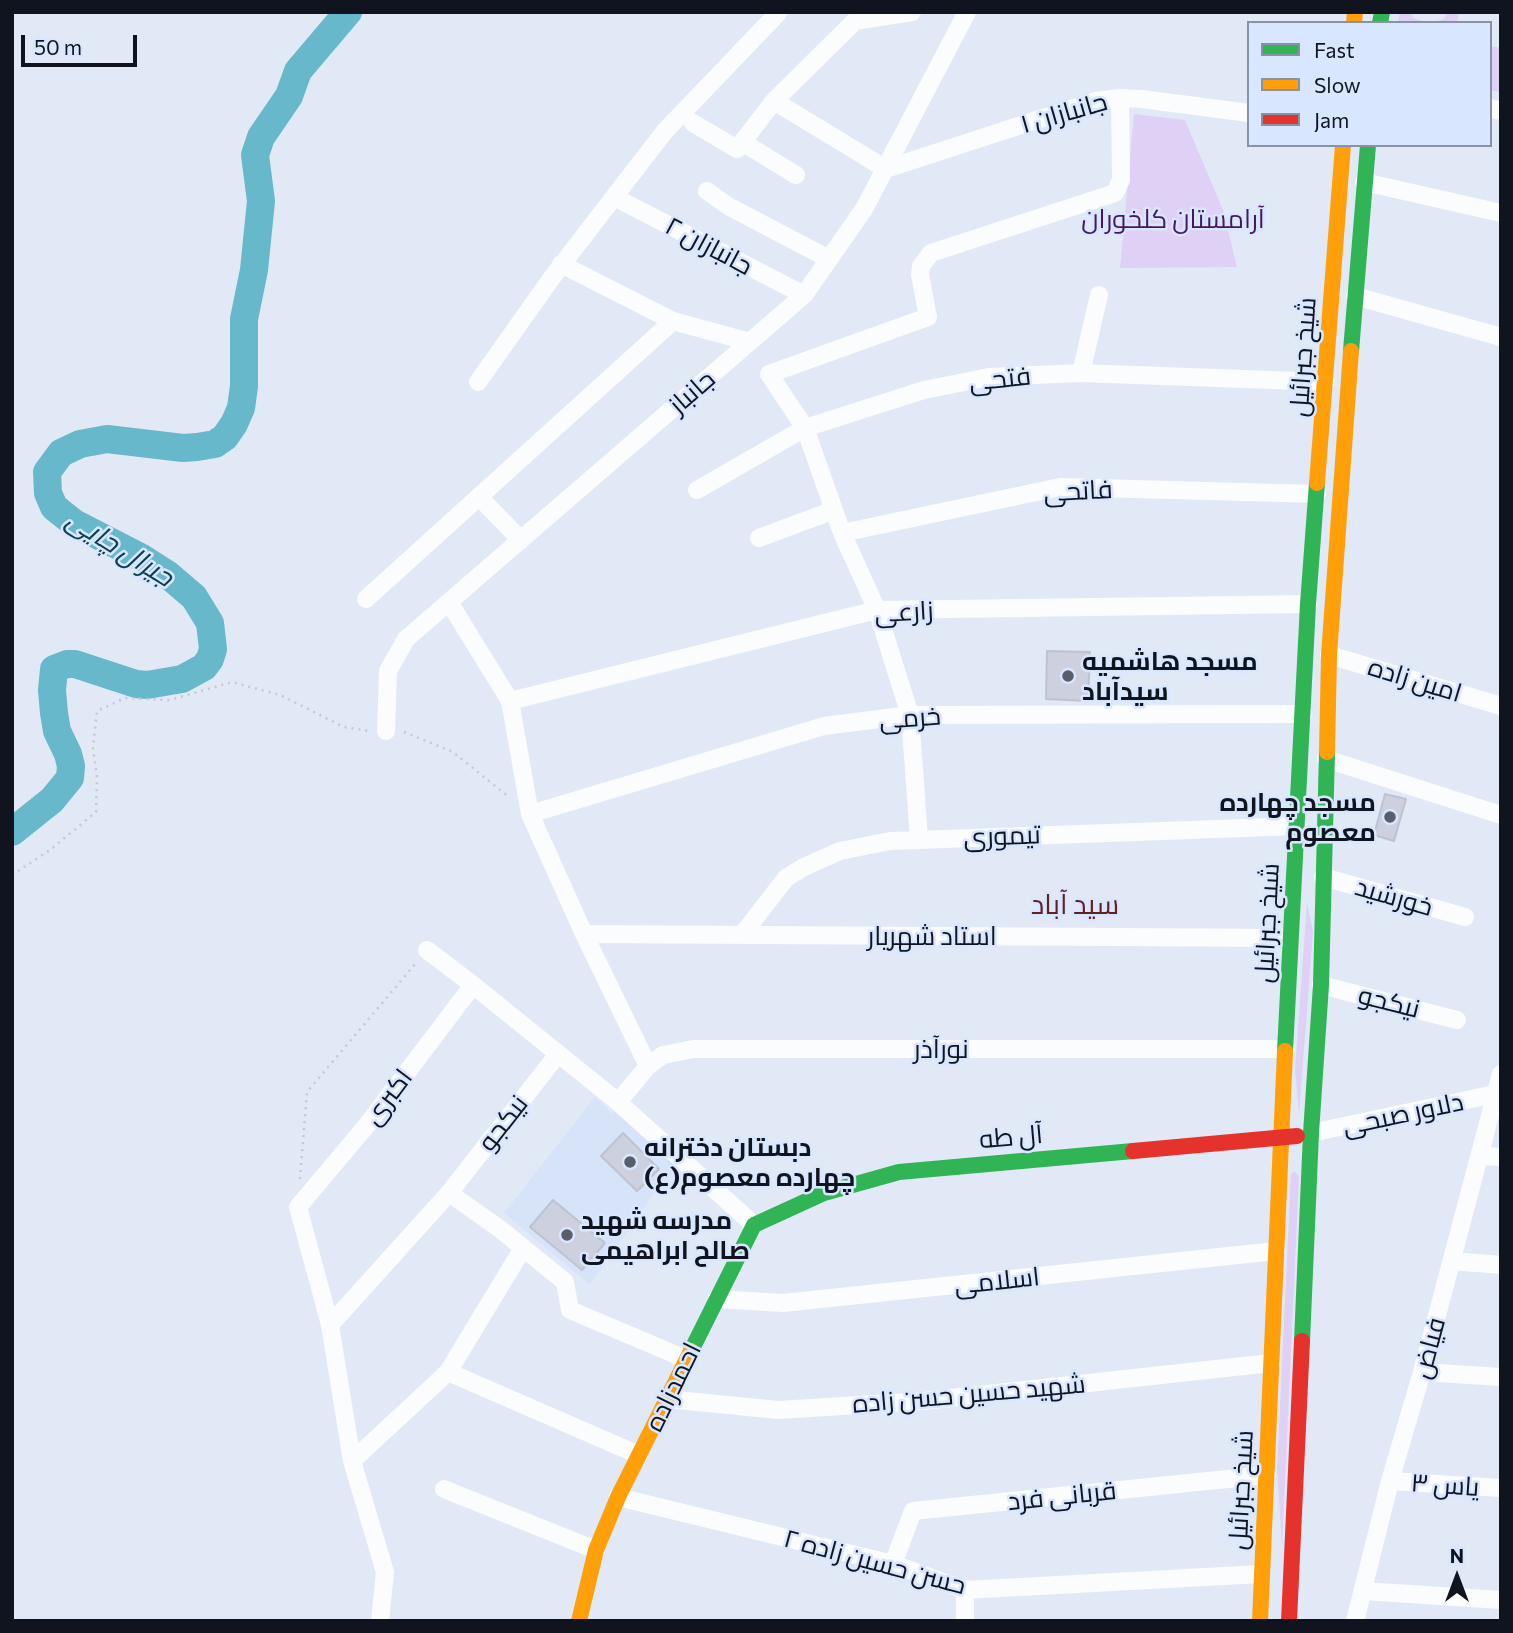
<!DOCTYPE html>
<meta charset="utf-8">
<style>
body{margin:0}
#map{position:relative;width:1513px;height:1633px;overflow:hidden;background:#e1e9f6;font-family:Commissioner,sans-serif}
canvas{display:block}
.frame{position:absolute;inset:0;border:14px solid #0f141f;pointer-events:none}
.legend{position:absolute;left:1247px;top:21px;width:245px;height:126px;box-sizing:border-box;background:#d8e6ff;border:2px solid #8892a5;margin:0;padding:9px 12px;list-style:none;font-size:21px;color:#0f141f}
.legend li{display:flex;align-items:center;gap:14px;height:35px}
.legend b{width:35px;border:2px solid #8892a5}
.north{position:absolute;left:1422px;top:1542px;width:70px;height:70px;-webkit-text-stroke:5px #d8e6ff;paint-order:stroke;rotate:0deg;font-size:19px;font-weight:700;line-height:28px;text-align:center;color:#0f141f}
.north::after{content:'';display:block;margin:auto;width:24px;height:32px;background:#0f141f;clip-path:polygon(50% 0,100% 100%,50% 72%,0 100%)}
.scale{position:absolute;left:21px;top:35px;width:116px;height:32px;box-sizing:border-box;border:4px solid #0f141f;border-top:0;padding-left:9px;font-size:21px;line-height:24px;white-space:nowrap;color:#0f141f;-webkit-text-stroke:5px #d8e6ff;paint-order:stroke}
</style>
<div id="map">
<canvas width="1513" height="1633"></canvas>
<div class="frame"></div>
<ul class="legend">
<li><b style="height:9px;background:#30b455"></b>Fast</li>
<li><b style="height:9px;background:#ff9f0a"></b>Slow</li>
<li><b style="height:9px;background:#e5322d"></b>Jam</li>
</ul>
<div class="north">N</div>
<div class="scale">50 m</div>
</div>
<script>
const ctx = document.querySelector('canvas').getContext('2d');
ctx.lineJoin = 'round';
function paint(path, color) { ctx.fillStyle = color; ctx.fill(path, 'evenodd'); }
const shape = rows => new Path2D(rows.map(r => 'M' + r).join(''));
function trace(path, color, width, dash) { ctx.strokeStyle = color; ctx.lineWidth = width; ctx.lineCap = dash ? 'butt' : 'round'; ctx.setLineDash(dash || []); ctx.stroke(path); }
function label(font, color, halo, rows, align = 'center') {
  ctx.font = font + ' Commissioner,Cairo,sans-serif'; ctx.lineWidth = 5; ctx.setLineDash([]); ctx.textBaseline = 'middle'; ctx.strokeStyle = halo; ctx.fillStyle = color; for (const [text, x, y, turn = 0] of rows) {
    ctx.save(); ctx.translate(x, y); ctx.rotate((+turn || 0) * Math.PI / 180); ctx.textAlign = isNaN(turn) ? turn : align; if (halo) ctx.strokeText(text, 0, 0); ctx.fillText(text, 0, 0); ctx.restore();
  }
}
paint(shape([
 [595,1097,613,1114,618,1108,680,1167,654,1193,590,1285,504,1213]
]), '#d6e3f9');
paint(shape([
 [1400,12,1409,12,1414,18,1425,22,1437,21,1444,19,1447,12,1459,12,1457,23,1398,23],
 [1490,46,1501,48,1500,92,1490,90],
 [1134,114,1185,120,1223,210,1237,267,1120,268],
 [1307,903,1313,932,1299,1114,1295,1069],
 [1294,1171,1299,1176,1282,1546,1277,1468,1291,1175]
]), '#dfd0f6');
trace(shape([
 [12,832,52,800,70,778,71,766,68,754,57,731,54,713,52,690,54,669,67,664,75,664,136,684,147,685,182,679,204,667,210,659,213,649,210,623,194,597,167,574,142,558,74,523,54,507,48,493,47,472,61,453,80,444,107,439,183,448,197,447,215,444,225,437,234,424,241,408,244,386,244,319,254,270,261,201,255,155,261,137,289,96,298,71,348,12]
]), '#68b8cb', 28);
const building = shape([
 [1047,651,1090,652,1088,701,1046,699,1047,651],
 [1385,794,1406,799,1394,841,1374,835,1385,794],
 [623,1133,659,1169,637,1191,601,1156,623,1133],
 [553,1200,605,1243,582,1270,530,1227,553,1200]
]);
paint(building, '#cdd0de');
trace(building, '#bfc2cf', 2);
trace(shape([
 [404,732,453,752,510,798],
 [12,875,50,850,96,812,97,777,93,748,97,711,125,698,170,700,232,682,280,695,344,727,369,731],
 [300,1179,307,1092,416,963]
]), '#c6c9cf', 2.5, [2, 5]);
trace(shape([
 [774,101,886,169,1095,101,1120,98,1142,99,1249,113],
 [1490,108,1501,111],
 [693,123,737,149,774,101,855,21,912,12],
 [742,142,796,175],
 [1364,182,1501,213],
 [707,191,728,206,829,259],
 [614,197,804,295],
 [561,264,673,321,750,342],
 [1355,296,1501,337],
 [1081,373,1099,295],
 [478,382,553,276,665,131,779,12],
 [697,490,805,428,924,390,989,377,1081,373,1326,382],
 [479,497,521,540],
 [842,533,1060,487,1317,494],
 [759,538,834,510],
 [366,599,673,321],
 [449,602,510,701,530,814,584,934,648,1066],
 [1329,655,1501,706],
 [510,701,877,610,1308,604],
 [386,731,388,671,406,639,804,295,864,209,967,12],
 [1326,759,1501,815],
 [530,814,824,726,910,715,1303,714],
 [919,839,910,715,877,610,842,533,805,428,769,374,928,317,920,275,921,266,931,253,1115,193,1121,180,1120,98],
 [1323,877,1465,917],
 [584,934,1290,938],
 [742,935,786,878,804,867,840,851,890,841,1298,826],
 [427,950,473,985,618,1102,754,1225],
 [1321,985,1457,1020],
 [618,1102,648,1066,663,1055,693,1049,1286,1049],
 [1311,1133,1495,1094],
 [1481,1156,1501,1157],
 [449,1193,500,1229,565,1282,570,1310,686,1359],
 [1452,1261,1501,1265],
 [717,1299,783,1303,1276,1251],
 [330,1325,298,1207,367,1125,473,985],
 [448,1372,523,1248],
 [1422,1372,1501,1377],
 [667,1399,778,1410,924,1401,1271,1363],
 [352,1461,448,1372,639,1455],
 [1390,1481,1501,1488],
 [444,1489,596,1550],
 [618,1497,893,1564,965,1590,1261,1574],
 [893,1564,913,1511,1267,1475],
 [1363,1591,1501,1600],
 [380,1621,385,1572,352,1461,330,1325,449,1193,558,1054],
 [965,1621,965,1590],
 [1355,1621,1390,1481,1422,1372,1501,1074]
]), '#fafcfe', 18);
trace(shape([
 [1380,23,1382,12],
 [1351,351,1368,145],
 [1285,1051,1308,604,1317,483],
 [1302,1341,1311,1133,1321,985,1327,752],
 [691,1351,754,1225,824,1193,899,1172,1133,1151]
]), '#30b455', 16);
trace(shape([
 [1354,23,1355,12],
 [1317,483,1343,145],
 [1327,752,1329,655,1351,351],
 [579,1621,596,1550,618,1497,691,1351],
 [1260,1621,1285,1051]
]), '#ff9f0a', 16);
trace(shape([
 [1133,1151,1297,1136],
 [1289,1621,1302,1341]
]), '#e5322d', 16);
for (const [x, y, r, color] of [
 [1068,676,7,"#585f6a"],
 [1390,817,7,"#585f6a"],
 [630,1162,7,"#585f6a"],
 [567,1235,7,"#585f6a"]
]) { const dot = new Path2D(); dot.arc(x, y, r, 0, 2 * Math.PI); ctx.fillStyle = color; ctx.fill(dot); trace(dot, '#d8e6ff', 2.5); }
label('26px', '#0f141f', '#d8e6ff', [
 ["جانبازان ۱",1064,113,-16],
 ["جانبازان ۲",709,246,28],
 ["شیخ جبرائیل",1303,357,-86],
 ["فتحی",1000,379,-6],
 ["جانباز",692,392,-41],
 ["فاتحی",1078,491,-3],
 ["زارعی",904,612,-3],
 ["امین زاده",1415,680,17],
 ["خرمی",910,718,-4],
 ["تیموری",1002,836,-2],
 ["خورشید",1394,897,16],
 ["شیخ جبرائیل",1267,923,-87],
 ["استاد شهریار",932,936],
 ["نیکجو",1389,1002,14],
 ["نورآذر",941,1049],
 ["اکبری",388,1097,-53],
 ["دلاور صبحی",1403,1114,-12],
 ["نیکجو",503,1123,-52],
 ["آل طه",1011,1137,-5],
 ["اسلامی",997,1281,-6],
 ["فیاض",1429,1348,-75],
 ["احمدزاده",673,1387,-64],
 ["شهید حسین حسن زاده",969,1394,-5],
 ["یاس ۳",1445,1485,4],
 ["شیخ جبرائیل",1241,1490,-87],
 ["قربانی فرد",1062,1496,-6],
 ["حسن حسین زاده ۲",875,1562,15]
]);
label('26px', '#471563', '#d8e6ff', [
 ["آرامستان کلخوران",1173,219]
]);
label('bold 26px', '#0f141f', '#d8e6ff', [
 ["مسجد هاشمیه",1082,661],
 ["سیدآباد",1082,691],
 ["مسجد چهارده",1376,802,"right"],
 ["معصوم",1376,832,"right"],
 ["دبستان دخترانه",644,1147],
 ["چهارده معصوم(ع)",644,1177],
 ["مدرسه شهید",581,1220],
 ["صالح ابراهیمی",581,1250]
], 'left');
label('italic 28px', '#0c3e47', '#d8e6ff', [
 ["جیرال چایی",120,548,32]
]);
label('28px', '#641f20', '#d8e6ff', [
 ["سید آباد",1075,905]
]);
</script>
